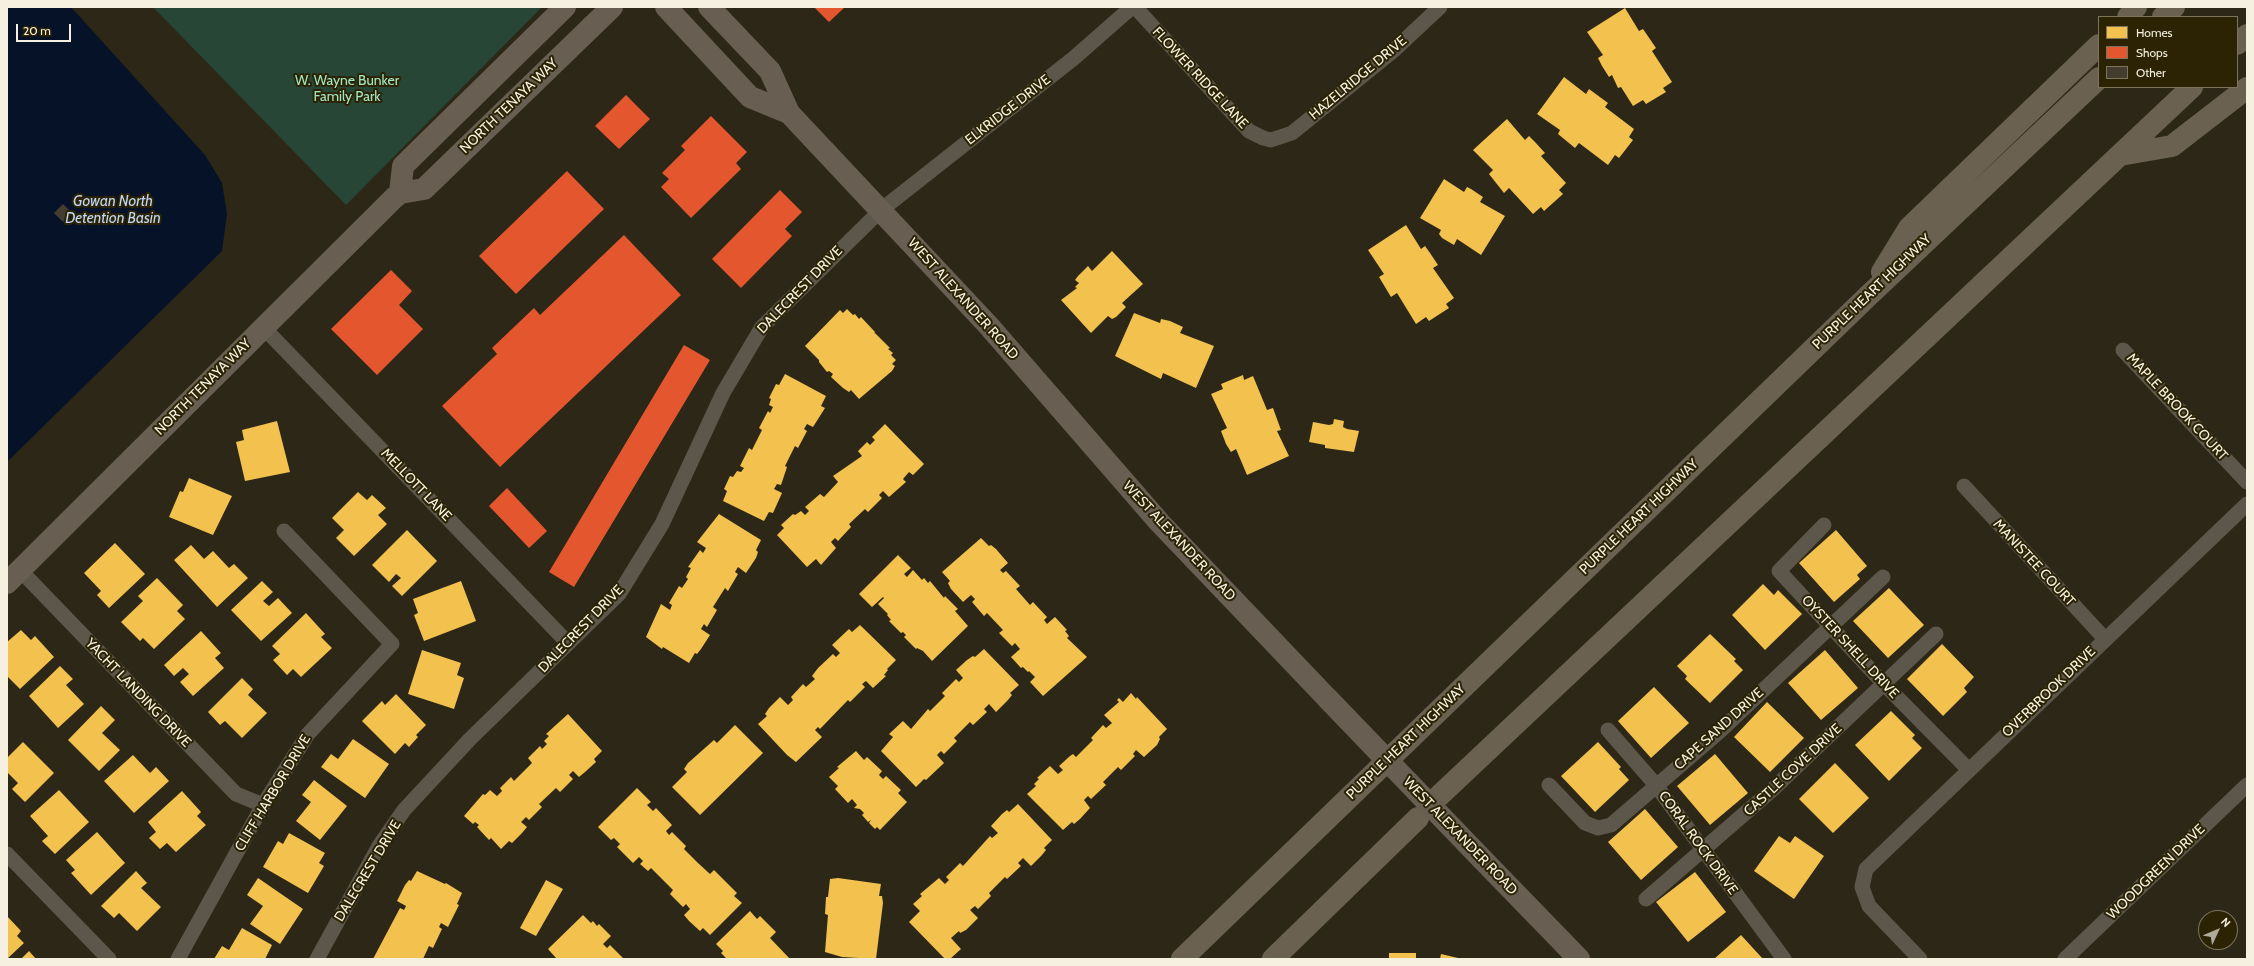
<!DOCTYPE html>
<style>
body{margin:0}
#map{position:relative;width:2254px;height:966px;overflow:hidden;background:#2d2717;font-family:Cabin,sans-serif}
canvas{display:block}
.frame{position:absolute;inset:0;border:8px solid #f5f0df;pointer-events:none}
.legend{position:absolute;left:2098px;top:16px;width:140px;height:72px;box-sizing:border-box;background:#2b2304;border:1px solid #7c755c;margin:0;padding:5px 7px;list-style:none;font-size:12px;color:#f5f0df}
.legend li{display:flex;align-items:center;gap:8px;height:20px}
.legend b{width:20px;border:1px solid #7c755c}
.north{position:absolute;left:2198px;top:910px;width:40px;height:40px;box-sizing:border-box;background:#2b2304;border:1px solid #7c755c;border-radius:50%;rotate:46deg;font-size:11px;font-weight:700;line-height:16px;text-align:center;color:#f5f0df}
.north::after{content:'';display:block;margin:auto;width:14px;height:18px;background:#afaa99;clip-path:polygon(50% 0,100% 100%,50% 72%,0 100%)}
.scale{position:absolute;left:16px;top:24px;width:55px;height:18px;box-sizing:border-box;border:2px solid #f5f0df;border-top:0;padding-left:5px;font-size:12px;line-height:14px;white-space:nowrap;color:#f5f0df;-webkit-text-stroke:3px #2b2304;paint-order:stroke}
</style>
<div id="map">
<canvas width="2254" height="966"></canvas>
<div class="frame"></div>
<ul class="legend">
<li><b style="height:11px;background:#f2c14e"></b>Homes</li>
<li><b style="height:11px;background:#e4572e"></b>Shops</li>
<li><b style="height:11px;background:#443c2f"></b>Other</li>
</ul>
<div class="north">N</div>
<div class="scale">20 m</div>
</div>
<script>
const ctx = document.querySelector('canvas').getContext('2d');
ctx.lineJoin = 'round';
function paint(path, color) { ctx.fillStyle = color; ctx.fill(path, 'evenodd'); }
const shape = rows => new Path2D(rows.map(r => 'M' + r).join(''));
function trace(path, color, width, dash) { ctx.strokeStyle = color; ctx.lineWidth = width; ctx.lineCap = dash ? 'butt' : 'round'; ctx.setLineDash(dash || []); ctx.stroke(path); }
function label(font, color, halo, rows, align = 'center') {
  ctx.font = font + ' Cabin,sans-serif'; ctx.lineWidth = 4; ctx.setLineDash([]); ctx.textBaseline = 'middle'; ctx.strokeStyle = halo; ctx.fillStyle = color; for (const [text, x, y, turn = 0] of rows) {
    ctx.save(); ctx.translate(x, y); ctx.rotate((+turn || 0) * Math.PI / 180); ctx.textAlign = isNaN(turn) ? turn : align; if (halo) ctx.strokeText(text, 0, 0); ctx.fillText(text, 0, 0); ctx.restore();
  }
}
paint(shape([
 [153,7,542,7,346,205]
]), '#284635');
paint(shape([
 [7,7,71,7,205,155,222,183,227,214,222,251,7,462]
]), '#061227');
paint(shape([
 [1625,8,1639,31,1643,29,1656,48,1652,51,1672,82,1663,88,1666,92,1646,104,1643,100,1633,106,1621,87,1618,88,1612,75,1609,77,1602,66,1598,58,1603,55,1587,32],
 [1564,77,1586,94,1589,89,1608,103,1605,107,1634,129,1629,137,1633,140,1619,158,1615,155,1608,165,1579,143,1575,148,1558,134,1560,130,1537,114],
 [1507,119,1525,140,1529,136,1535,142,1545,153,1541,156,1566,183,1559,190,1563,194,1544,211,1541,207,1533,214,1509,188,1504,193,1489,174,1493,170,1473,150],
 [1444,179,1464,192,1467,187,1471,189,1483,197,1480,202,1505,216,1481,255,1457,239,1454,245,1442,238,1439,234,1441,230,1420,218],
 [1406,225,1421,249,1425,246,1430,253,1438,265,1433,268,1454,298,1446,304,1449,308,1429,321,1426,317,1416,324,1397,293,1391,297,1379,277,1384,274,1368,250],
 [1112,251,1143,284,1122,303,1126,307,1116,317,1112,319,1108,316,1091,333,1061,300,1077,288,1075,287,1079,283,1075,280,1078,276,1088,266,1092,271],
 [847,309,853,315,855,314,859,319,861,317,875,332,874,334,875,333,890,348,888,349,893,353,891,355,896,360,892,364,895,366,892,371,859,399,851,390,849,392,843,388,831,377,833,374,829,371,827,372,819,362,819,360,805,346,840,310,843,313],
 [1134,313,1160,323,1161,319,1170,321,1183,327,1180,333,1214,346,1196,388,1163,373,1161,379,1115,356],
 [785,374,826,396,821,406,825,408,813,427,807,424,804,429,807,431,798,448,795,446,785,466,787,467,781,485,777,484,774,489,782,493,773,513,769,512,764,521,723,501,727,491,724,489,730,476,733,477,737,471,741,472,744,468,740,466,749,448,752,450,762,430,759,428,768,411,770,413,773,407,769,405,771,399,769,398,776,384,779,385],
 [1243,375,1244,380,1253,376,1267,410,1273,408,1281,430,1277,431,1289,456,1247,475,1236,449,1231,452,1226,444,1221,431,1227,428,1211,394,1223,389,1221,384],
 [1334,419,1344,421,1343,427,1347,429,1359,431,1354,452,1325,448,1325,445,1309,442,1313,422,1329,425,1333,424],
 [277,421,290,472,245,481,236,442,244,440,242,430],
 [885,424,924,464,913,475,909,472,903,479,906,482,889,497,883,491,879,495,882,498,868,512,865,509,849,524,851,527,838,541,835,538,831,542,836,548,821,565,816,559,807,567,777,535,784,528,781,525,793,514,795,515,801,511,805,515,809,511,805,507,820,494,824,497,838,482,833,476,862,456,858,451,867,442,870,445,875,440,872,437],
 [189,478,232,496,213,535,169,517,180,491,183,492],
 [358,492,367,500,372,495,386,508,378,515,387,524,354,556,336,538,344,530,332,518],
 [719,514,761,540,756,550,758,552,756,558,746,573,738,567,735,572,738,574,728,591,725,588,713,607,717,610,707,627,704,624,701,629,710,635,701,649,697,654,695,653,689,663,663,647,662,649,646,637,661,604,670,610,672,605,669,603,679,586,682,588,688,579,686,577,691,568,688,567,700,550,703,553,706,548,697,542],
 [407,530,437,561,402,596,392,586,401,578,396,574,389,582,372,565],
 [1836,530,1867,566,1857,575,1860,579,1834,602,1799,563],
 [981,538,989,546,991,545,996,549,1008,563,1000,570,1003,573,1006,571,1020,586,1016,589,1030,605,1033,602,1047,617,1044,620,1047,624,1055,617,1067,630,1065,631,1069,636,1067,638,1087,657,1043,696,1030,682,1035,677,1029,671,1028,672,1023,667,1021,668,1011,657,1020,649,1015,643,1012,646,999,633,1003,630,987,613,984,616,972,602,975,599,971,595,963,602,951,589,948,583,950,581,942,572],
 [115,543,145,574,109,608,97,595,101,591,84,573],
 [191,545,204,559,213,551,229,568,234,564,248,578,217,607,174,560],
 [898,555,911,568,904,574,907,577,913,570,922,580,924,578,928,583,930,581,944,598,945,596,958,609,955,611,968,626,932,661,923,651,917,648,916,649,904,637,906,635,903,632,901,633,889,621,891,620,887,615,888,614,878,604,884,598,883,597,872,607,859,594],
 [157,578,183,605,177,611,185,619,154,649,143,638,140,641,121,622,143,601,138,596],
 [262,581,273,592,263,601,269,606,278,598,292,613,261,641,231,610],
 [461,581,476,621,424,641,414,615,418,613,413,599],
 [1763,584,1774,595,1778,590,1802,614,1765,650,1732,615],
 [1889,588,1924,625,1888,658,1853,621],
 [306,613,325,634,321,637,332,648,301,677,293,669,287,675,273,660,280,654,272,646],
 [860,625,896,660,887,669,888,670,884,675,886,676,873,688,866,681,862,684,865,687,850,702,848,700,820,729,818,727,815,730,822,737,796,762,787,755,758,724,767,716,765,714,769,708,780,697,788,705,793,700,791,697,803,684,806,687,815,679,812,676,818,668,833,654,836,657,840,653,832,645,849,629,852,632],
 [21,630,31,640,35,636,54,657,20,689,7,676,7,642],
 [201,631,221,653,215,658,224,668,193,696,180,682,189,674,183,668,174,676,164,665],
 [1710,634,1736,659,1734,661,1743,670,1710,703,1685,679,1687,676,1677,666],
 [1942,644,1974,677,1964,688,1967,692,1943,716,1907,679],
 [984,649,1019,685,1010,693,1012,695,1008,700,996,712,989,704,984,709,987,712,973,725,970,722,954,738,957,741,944,754,941,751,937,755,944,763,926,780,924,779,916,787,881,751,893,737,889,734,903,721,911,729,928,709,930,711,945,696,942,693,956,679,959,682,963,678,956,670,967,660,973,656,975,657],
 [422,650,461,663,457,675,464,678,454,709,408,694],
 [1825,650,1858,688,1821,720,1788,683],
 [60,666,73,679,66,685,84,704,58,728,29,696],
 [242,678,253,689,248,695,267,713,242,738,225,721,220,725,208,712],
 [1654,687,1689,723,1651,758,1618,721],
 [1131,693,1136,699,1137,697,1167,729,1159,737,1160,739,1157,745,1144,757,1136,750,1133,754,1135,756,1121,770,1118,767,1103,782,1106,785,1091,799,1088,796,1084,800,1090,808,1080,819,1074,824,1072,822,1063,830,1027,794,1036,786,1034,784,1039,779,1037,778,1050,766,1058,774,1063,770,1059,766,1070,756,1073,754,1076,757,1093,740,1091,738,1103,725,1106,728,1112,723,1104,715,1119,702,1117,700,1119,698,1123,702],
 [396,694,426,725,416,735,418,737,409,747,405,743,395,754,362,721,382,701,385,705],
 [1767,702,1804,738,1770,772,1734,737],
 [101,706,115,720,102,733,120,750,99,771,68,740],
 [1891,711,1915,735,1912,738,1922,748,1889,781,1855,745],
 [568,714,602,751,594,759,596,762,585,772,579,777,573,771,569,775,573,779,560,792,556,788,539,804,542,807,529,820,526,817,521,822,527,827,522,833,512,843,509,841,501,849,491,838,489,840,477,827,479,825,475,822,473,824,464,816,483,794,485,795,490,790,497,796,502,791,500,788,511,777,514,781,532,763,528,758,540,746,542,749,547,744,544,741,549,736,546,734],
 [735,725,763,753,700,815,672,787,687,772,684,769,688,763,714,740,717,743],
 [353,739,389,764,365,798,321,767,331,754,338,759],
 [23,742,54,773,25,802,12,789,18,783,7,772,7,758],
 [1598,742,1621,767,1619,769,1629,780,1595,812,1561,776],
 [856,751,864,760,867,757,882,771,879,775,883,779,886,776,901,790,898,793,907,802,880,830,877,827,875,829,869,823,871,820,868,822,862,815,864,813,860,809,854,808,857,805,852,799,848,803,835,789,838,786,829,777,839,768,837,767],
 [1715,754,1748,793,1710,825,1677,786],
 [133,755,150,773,156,767,169,781,134,813,104,781],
 [1835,763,1869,798,1833,833,1799,799],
 [314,780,347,806,320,840,296,821,311,802,302,795],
 [637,788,651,802,647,805,653,811,656,808,672,825,666,831,669,835,672,832,686,846,684,849,698,863,710,874,714,870,737,893,734,896,742,903,710,935,703,928,700,931,689,921,684,915,690,909,686,904,683,907,670,894,673,890,651,868,648,871,640,864,643,861,639,857,633,863,617,847,620,844,614,838,611,840,598,827],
 [59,790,89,822,55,854,42,841,48,836,30,816],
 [182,791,201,812,197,816,206,825,176,852,167,843,160,849,149,838,156,832,148,822],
 [1018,804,1052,840,1044,848,1046,850,1042,855,1031,866,1023,858,1018,863,1021,866,1007,879,1005,877,989,893,991,896,978,909,975,906,970,910,978,918,966,930,960,933,959,931,951,938,961,949,950,959,945,959,909,922,920,911,913,904,922,896,920,894,939,878,945,884,949,880,946,877,960,863,963,866,990,836,992,838,998,833,991,826,1002,814,1007,810,1009,812],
 [1645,809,1678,847,1641,880,1608,842],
 [97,832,125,863,91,895,71,873,75,870,66,860],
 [289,833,325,853,319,863,324,866,308,893,263,867,278,841,283,844],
 [1779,836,1790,843,1795,836,1824,856,1794,899,1754,871],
 [136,871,147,883,141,888,161,907,137,931,119,913,114,918,101,906],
 [417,871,445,884,446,883,462,893,457,904,459,905,448,927,441,923,439,927,442,929,433,948,429,946,423,959,373,959,400,908,404,910,406,906,397,901,405,885,409,880,411,881],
 [1695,872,1726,912,1688,942,1656,902],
 [258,878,303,909,280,944,250,924,263,906,247,895],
 [838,878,881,884,879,896,882,896,883,903,876,959,842,957,825,952,828,915,825,914,826,897,828,897,830,879],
 [546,880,563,889,536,936,520,928],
 [750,911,757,919,760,916,776,932,770,938,790,959,727,959,721,953,723,951,716,944],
 [583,915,591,923,593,921,597,926,599,924,611,936,603,944,607,948,610,945,624,959,555,959,556,958,548,949],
 [7,916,21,931,17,936,24,943,7,959],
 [242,928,272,945,265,959,214,959,222,946,229,950],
 [1741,935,1763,959,1714,959],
 [29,951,36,959,21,959],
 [1389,953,1416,953,1416,959,1389,959],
 [1441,954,1458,958,1458,959,1440,959]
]), '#f2c14e');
paint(shape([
 [814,7,845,7,829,22],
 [626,95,650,119,619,149,595,126],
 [711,116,747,152,736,163,741,169,691,218,661,187,669,179,662,173,685,150,681,146],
 [567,171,604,209,516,294,479,256],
 [780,190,802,212,785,229,792,236,741,288,712,259],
 [624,235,681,295,500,467,442,406,497,354,492,348,534,308,540,315],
 [391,270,412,291,399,305,423,329,377,375,331,329],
 [684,345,710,360,574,587,549,572],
 [507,488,547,531,529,548,489,506]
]), '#e4572e');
paint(shape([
 [63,204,72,213,63,222,54,213]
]), '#443c2f');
trace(shape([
 [1135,7,1249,131,1263,138,1271,140,1292,133,1393,51,1440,7],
 [263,327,568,643],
 [2123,350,2247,482],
 [1964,486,2105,639],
 [1824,525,1779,571,1885,685,1968,769],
 [20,570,236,794,263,805],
 [1608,730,1655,784,1784,959],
 [1549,785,1585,823,1598,828,1611,825,1720,731,1883,577],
 [7,854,109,959],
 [1646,899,1773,789,1936,634],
 [178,959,263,805,308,734,392,644,284,531],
 [317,959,379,846,404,810,470,739,619,594,662,524,723,393,762,327,881,210,1074,58,1132,7],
 [1920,959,1869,906,1862,887,1866,869,2247,504],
 [2065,959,2247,785]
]), '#5d564b', 15);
trace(shape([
 [666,7,750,97,789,113],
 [709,7,770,71,789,113,988,325,1160,523,1328,699],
 [400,193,403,166,565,7],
 [7,583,394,198,400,193,424,189,612,7],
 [1482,859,1579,959]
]), '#685e51', 22);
trace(shape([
 [2128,17,2136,7],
 [2163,17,2174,7],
 [2237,44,2247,35],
 [2120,155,2172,146,2247,88],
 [1882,272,1909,228,2099,45],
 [1439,796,2192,87],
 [1182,959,1867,297,2099,78],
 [1273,959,1418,818]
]), '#6b6150', 22);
trace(shape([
 [1328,699,1482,859]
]), '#685e51', 22);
label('14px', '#f5f0df', '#2b2304', [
 ["FLOWER RIDGE LANE",1200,78,47],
 ["HAZELRIDGE DRIVE",1358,78,-40],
 ["NORTH TENAYA WAY",509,106,-44],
 ["ELKRIDGE DRIVE",1008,110,-38],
 ["DALECREST DRIVE",800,290,-46],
 ["PURPLE HEART HIGHWAY",1872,292,-44],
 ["WEST ALEXANDER ROAD",963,299,48],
 ["NORTH TENAYA WAY",203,387,-45],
 ["MAPLE BROOK COURT",2177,407,47],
 ["MELLOTT LANE",416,485,46],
 ["PURPLE HEART HIGHWAY",1639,517,-44],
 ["WEST ALEXANDER ROAD",1179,541,47],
 ["MANISTEE COURT",2034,563,47],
 ["DALECREST DRIVE",581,629,-46],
 ["OYSTER SHELL DRIVE",1850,647,47],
 ["OVERBROOK DRIVE",2049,692,-44],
 ["YACHT LANDING DRIVE",138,693,46],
 ["CAPE SAND DRIVE",1719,729,-42],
 ["PURPLE HEART HIGHWAY",1406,742,-44],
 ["CASTLE COVE DRIVE",1793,770,-43],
 ["CLIFF HARBOR DRIVE",273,793,-59],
 ["WEST ALEXANDER ROAD",1460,836,46],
 ["CORAL ROCK DRIVE",1698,843,54],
 ["DALECREST DRIVE",368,871,-59],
 ["WOODGREEN DRIVE",2156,872,-44]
]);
label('14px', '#a2e7c4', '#2b2304', [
 ["W. Wayne Bunker",347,81],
 ["Family Park",347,97]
]);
label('italic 15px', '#c1d7f7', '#2b2304', [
 ["Gowan North",113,202],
 ["Detention Basin",113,219]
]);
</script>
